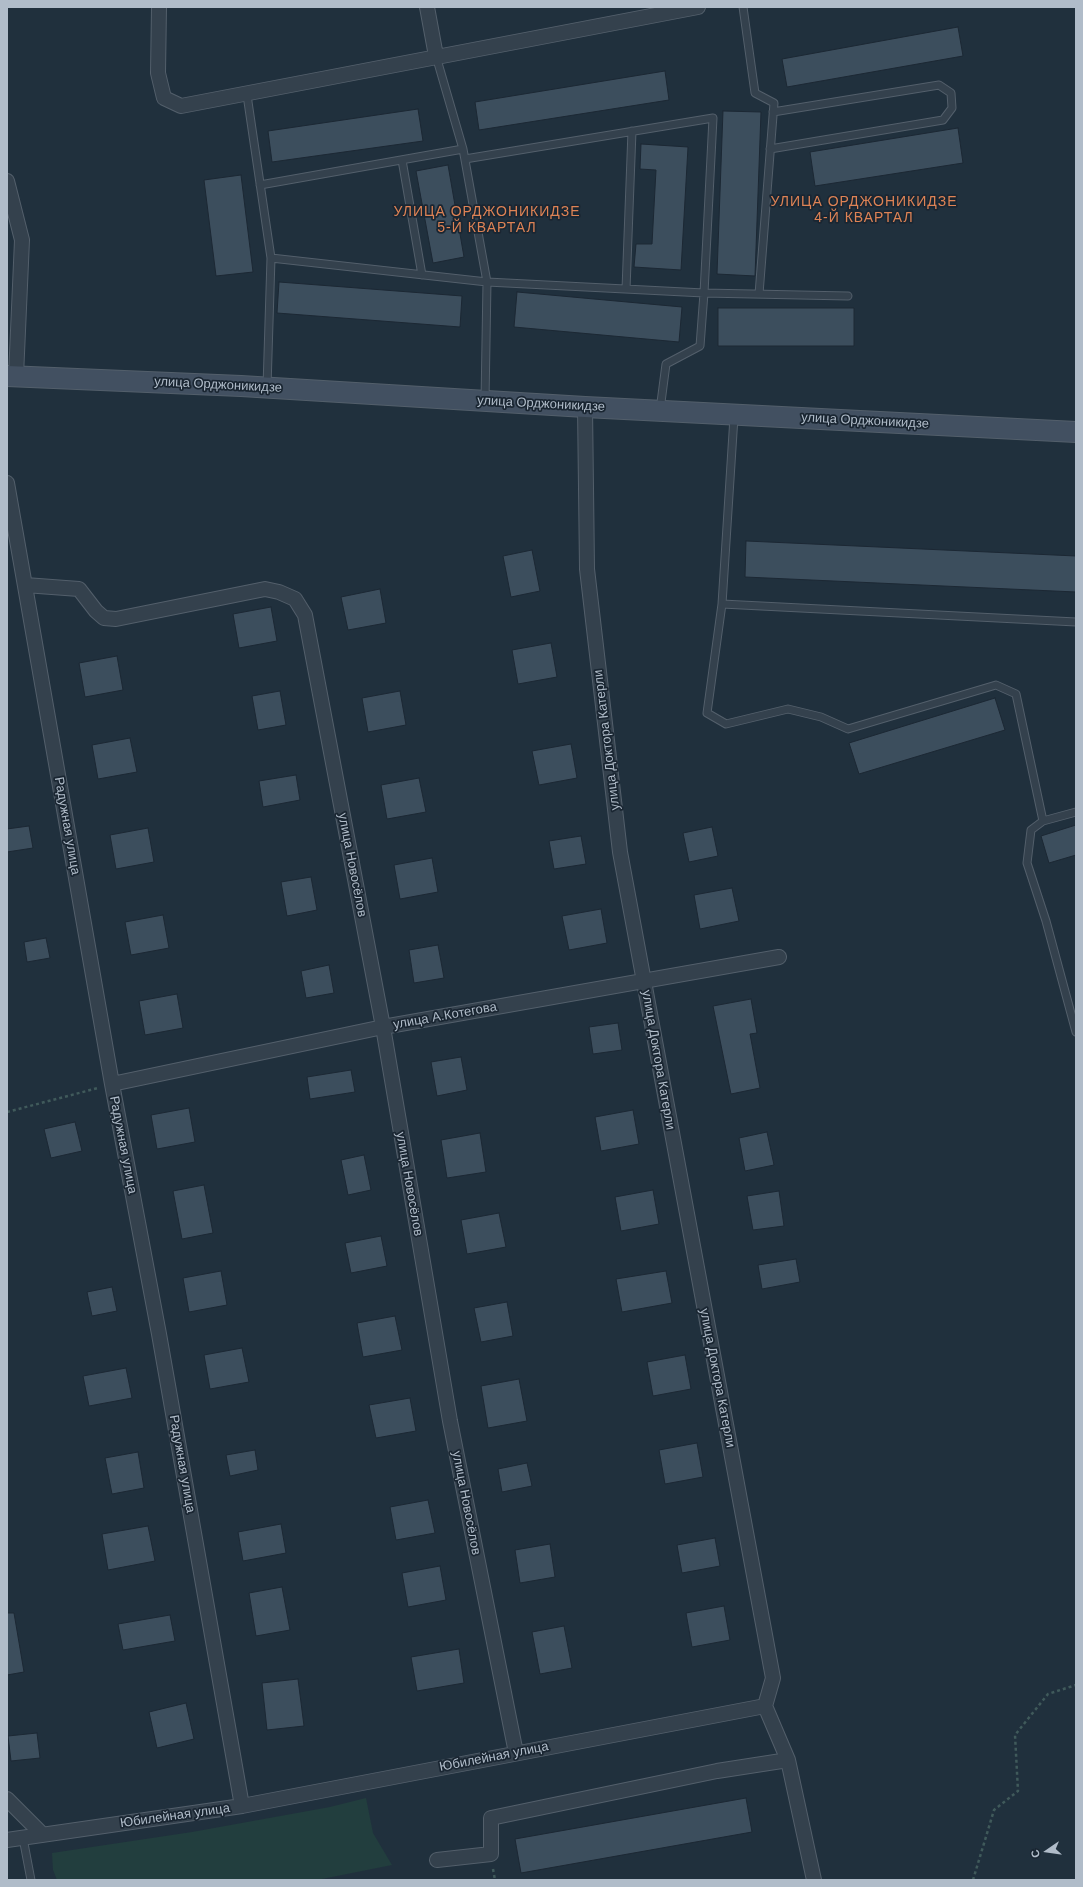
<!DOCTYPE html>
<meta charset="utf-8">
<style>
body{margin:0}
#map{position:relative;width:1083px;height:1887px;overflow:hidden;background:#20303d;font-family:Arial,sans-serif}
canvas{display:block}
.frame{position:absolute;inset:0;border:8px solid #b0bcc9;pointer-events:none}
.north{position:absolute;left:1027px;top:1831px;width:40px;height:40px;-webkit-text-stroke:3px #1a2632;paint-order:stroke;rotate:257deg;font-size:11px;font-weight:700;line-height:16px;text-align:center;color:#b0bcc9}
.north::after{content:'';display:block;margin:auto;width:14px;height:18px;background:#b0bcc9;clip-path:polygon(50% 0,100% 100%,50% 72%,0 100%)}
</style>
<div id="map">
<canvas width="1083" height="1887"></canvas>
<div class="frame"></div>
<div class="north">С</div>
</div>
<script>
const ctx = document.querySelector('canvas').getContext('2d');
ctx.lineJoin = 'round';
function paint(path, color) { ctx.fillStyle = color; ctx.fill(path, 'evenodd'); }
const shape = rows => new Path2D(rows.map(r => 'M' + r).join(''));
function trace(path, color, width, dash) { ctx.strokeStyle = color; ctx.lineWidth = width; ctx.lineCap = dash ? 'butt' : 'round'; ctx.setLineDash(dash || []); ctx.stroke(path); }
function label(font, color, halo, rows, align = 'center') {
  ctx.font = font + ' Arial,sans-serif'; ctx.lineWidth = 3.5; ctx.setLineDash([]); ctx.textBaseline = 'middle'; ctx.strokeStyle = halo; ctx.fillStyle = color; for (const [text, x, y, turn = 0] of rows) {
    ctx.save(); ctx.translate(x, y); ctx.rotate((+turn || 0) * Math.PI / 180); ctx.textAlign = isNaN(turn) ? turn : align; if (halo) ctx.strokeText(text, 0, 0); ctx.fillText(text, 0, 0); ctx.restore();
  }
}
paint(shape([
 [366,1798,373,1833,392,1865,317,1880,57,1880,53,1870,52,1853,192,1832,330,1807]
]), '#223e3e');
const building = shape([
 [958,27,963,56,787,87,782,59,958,27],
 [665,71,669,100,479,130,475,102,665,71],
 [418,109,423,141,272,162,268,131,418,109],
 [723,111,761,112,755,276,717,274,723,111],
 [958,128,963,163,815,186,810,152,958,128],
 [641,144,688,147,681,270,634,267,636,244,652,244,656,170,640,169,641,144],
 [448,165,464,257,433,263,416,171,448,165],
 [241,175,253,272,216,276,204,180,241,175],
 [279,282,462,296,460,327,277,313,279,282],
 [517,292,682,307,679,342,514,327,517,292],
 [718,308,854,308,854,346,718,346,718,308],
 [746,541,1076,556,1076,592,745,577,746,541],
 [532,550,540,591,511,597,503,556,532,550],
 [380,589,386,623,348,630,341,597,380,589],
 [271,607,277,641,239,648,233,614,271,607],
 [551,643,557,677,518,684,512,650,551,643],
 [117,656,123,690,85,697,79,663,117,656],
 [280,691,286,725,258,730,252,696,280,691],
 [400,691,406,725,368,732,362,698,400,691],
 [995,698,1005,730,859,774,849,743,995,698],
 [130,738,137,772,98,779,92,745,130,738],
 [571,744,577,778,539,785,532,751,571,744],
 [296,775,300,800,263,807,259,781,296,775],
 [419,778,426,812,387,819,381,785,419,778],
 [1076,825,1076,855,1049,863,1041,836,1076,825],
 [29,826,33,848,7,852,7,829,29,826],
 [712,827,718,856,689,862,683,833,712,827],
 [148,828,154,862,116,869,110,835,148,828],
 [581,836,586,864,554,869,549,841,581,836],
 [432,858,438,892,400,899,394,865,432,858],
 [311,877,317,910,287,916,281,882,311,877],
 [732,888,739,921,700,929,694,895,732,888],
 [601,909,607,943,569,950,562,916,601,909],
 [163,915,169,948,131,955,125,922,163,915],
 [46,938,50,958,27,962,24,942,46,938],
 [438,945,444,978,414,983,409,950,438,945],
 [329,965,334,993,306,998,301,971,329,965],
 [177,994,183,1028,145,1035,139,1001,177,994],
 [751,999,757,1033,750,1034,760,1088,731,1094,713,1006,751,999],
 [618,1023,622,1050,593,1054,589,1027,618,1023],
 [461,1057,467,1090,437,1096,431,1062,461,1057],
 [351,1070,355,1092,310,1099,307,1077,351,1070],
 [189,1108,195,1142,157,1149,151,1115,189,1108],
 [633,1110,639,1144,601,1151,595,1117,633,1110],
 [75,1122,82,1151,51,1158,44,1129,75,1122],
 [767,1132,774,1165,745,1171,739,1138,767,1132],
 [480,1133,486,1172,447,1178,441,1140,480,1133],
 [364,1155,371,1190,348,1195,341,1160,364,1155],
 [204,1185,213,1233,182,1239,173,1191,204,1185],
 [653,1190,659,1224,621,1231,615,1197,653,1190],
 [779,1191,784,1226,753,1230,747,1196,779,1191],
 [499,1213,506,1247,467,1254,461,1220,499,1213],
 [381,1236,387,1266,351,1273,345,1243,381,1236],
 [796,1259,800,1282,762,1289,758,1265,796,1259],
 [221,1271,227,1305,189,1312,183,1278,221,1271],
 [666,1271,672,1303,622,1312,616,1279,666,1271],
 [112,1287,117,1311,92,1316,87,1292,112,1287],
 [507,1302,513,1336,481,1342,474,1308,507,1302],
 [395,1316,402,1350,363,1357,357,1323,395,1316],
 [242,1348,249,1382,210,1389,204,1355,242,1348],
 [685,1355,691,1389,653,1396,647,1362,685,1355],
 [126,1368,132,1398,89,1406,83,1376,126,1368],
 [519,1379,527,1421,488,1428,481,1386,519,1379],
 [410,1398,416,1431,376,1438,369,1405,410,1398],
 [697,1443,703,1477,665,1484,659,1450,697,1443],
 [255,1450,258,1470,230,1476,226,1455,255,1450],
 [138,1452,144,1488,112,1494,105,1458,138,1452],
 [527,1463,532,1486,502,1492,498,1469,527,1463],
 [428,1500,435,1533,396,1540,390,1507,428,1500],
 [281,1524,286,1553,243,1561,238,1532,281,1524],
 [148,1526,155,1561,108,1570,102,1534,148,1526],
 [715,1538,720,1566,682,1573,677,1545,715,1538],
 [550,1544,555,1577,520,1583,515,1550,550,1544],
 [440,1566,446,1600,408,1607,402,1573,440,1566],
 [282,1587,290,1630,256,1636,249,1593,282,1587],
 [724,1606,730,1640,692,1647,686,1613,724,1606],
 [7,1613,14,1613,24,1672,7,1675,7,1613],
 [170,1615,175,1641,123,1650,118,1624,170,1615],
 [564,1626,572,1668,540,1674,532,1632,564,1626],
 [459,1649,464,1683,417,1691,411,1657,459,1649],
 [298,1679,304,1726,267,1730,262,1683,298,1679],
 [186,1703,194,1739,157,1748,149,1712,186,1703],
 [37,1733,40,1758,11,1761,8,1736,37,1733],
 [746,1798,752,1832,521,1873,515,1839,746,1798]
]);
paint(building, '#3c4e5d');
trace(building, '#1c2834', 1);
const service = shape([
 [743,7,755,93,774,103,759,294],
 [436,56,463,149,487,282,704,293,700,346,666,364,660,410],
 [247,95,271,258,267,387],
 [770,149,943,120,952,108,951,93,939,85,773,112],
 [465,159,713,118,704,293,848,296],
 [402,160,422,275],
 [260,185,463,149],
 [271,258,487,282,485,401],
 [626,289,632,131],
 [734,417,722,604,707,713,726,724,788,709,821,717,848,729,996,685,1016,694,1043,821],
 [722,604,1076,622],
 [1076,812,1043,821,1031,830,1027,863,1046,921,1076,1032],
 [23,1838,31,1880]
]);
const minor = shape([
 [159,7,158,73,164,98,181,106,698,7],
 [427,7,436,56],
 [7,181,22,240,16,376],
 [585,407,587,569,620,852,773,1678,765,1706],
 [7,483,112,1084,159,1334,242,1806],
 [25,585,79,589,96,611,104,618,116,619,265,589,279,592,295,599,305,615,383,1027,450,1421,516,1753],
 [112,1084,383,1027,779,957],
 [765,1706,788,1760,814,1880],
 [7,1799,43,1835],
 [7,1840,242,1806,765,1706],
 [437,1860,491,1854,491,1818,717,1771,788,1760]
]);
const secondary = shape([
 [7,376,241,386,585,407,1076,432]
]);
trace(service, '#535f6b', 9);
trace(minor, '#535f6b', 16);
trace(secondary, '#535f6b', 22);
trace(shape([
 [7,1112,98,1088],
 [493,1869,495,1880],
 [973,1880,994,1810,1018,1791,1015,1735,1048,1694,1076,1685]
]), '#405a5b', 2.5, [3, 3]);
trace(service, '#34414d', 7);
trace(minor, '#34414d', 14);
trace(secondary, '#425061', 20);
label('13px', '#b0bcc9', '#1a2632', [
 ["улица Орджоникидзе",218,385,3],
 ["улица Орджоникидзе",541,404,3],
 ["улица Орджоникидзе",865,421,3],
 ["улица Доктора Катерли",607,740,-97],
 ["Радужная улица",67,826,80],
 ["улица Новосёлов",352,865,79],
 ["улица А.Котегова",445,1016,-10],
 ["улица Доктора Катерли",658,1060,80],
 ["Радужная улица",123,1145,79],
 ["улица Новосёлов",409,1184,80],
 ["улица Доктора Катерли",717,1378,79],
 ["Радужная улица",182,1464,80],
 ["улица Новосёлов",466,1503,79],
 ["Юбилейная улица",494,1757,-11],
 ["Юбилейная улица",175,1816,-8]
]);
ctx.letterSpacing = '1px';
label('14px', '#de8355', '#1a2632', [
 ["УЛИЦА ОРДЖОНИКИДЗЕ",864,202],
 ["4-Й КВАРТАЛ",864,218],
 ["УЛИЦА ОРДЖОНИКИДЗЕ",487,212],
 ["5-Й КВАРТАЛ",487,228]
]);
ctx.letterSpacing = '0px';
</script>
